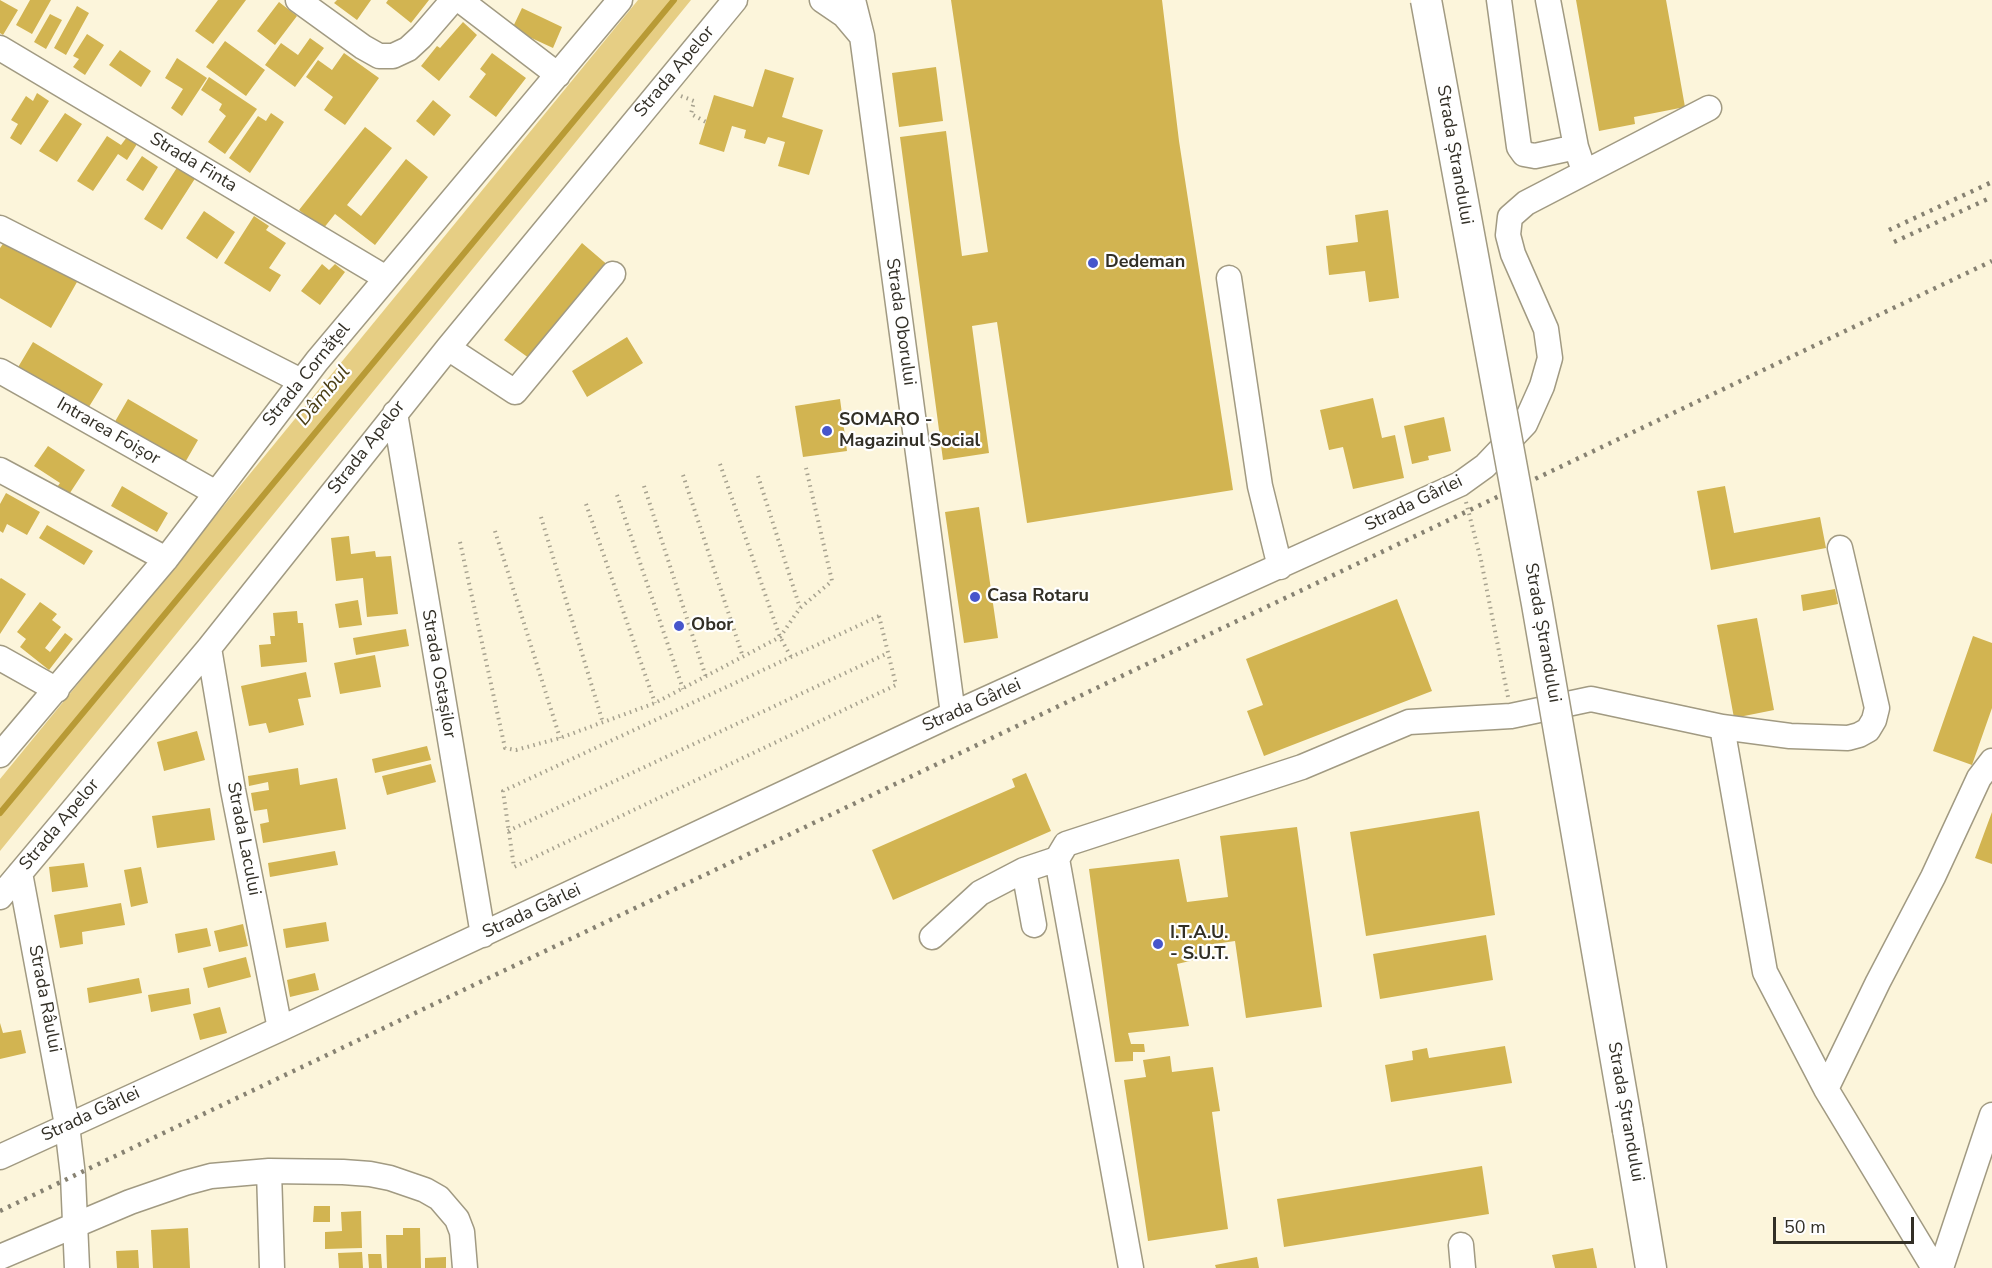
<!DOCTYPE html>
<meta charset="utf-8">
<style>
body{margin:0}
#map{position:relative;width:1992px;height:1268px;overflow:hidden;background:#fcf5db;font-family:"Nunito Sans",sans-serif}
canvas{display:block}
.scale{position:absolute;left:1773px;top:1217px;width:141px;height:27px;box-sizing:border-box;border:3px solid #322f26;border-top:0;padding-left:8px;font-size:18px;line-height:21px;white-space:nowrap;color:#322f26;-webkit-text-stroke:4px #fff;paint-order:stroke}
</style>
<div id="map">
<canvas width="1992" height="1268"></canvas>
<div class="scale">50 m</div>
</div>
<script>
const ctx = document.querySelector('canvas').getContext('2d');
ctx.lineJoin = 'round';
function paint(path, color) { ctx.fillStyle = color; ctx.fill(path, 'evenodd'); }
const shape = rows => new Path2D(rows.map(r => 'M' + r).join(''));
function trace(path, color, width, dash) { ctx.strokeStyle = color; ctx.lineWidth = width; ctx.lineCap = dash ? 'butt' : 'round'; ctx.setLineDash(dash || []); ctx.stroke(path); }
function label(font, color, halo, rows, align = 'center') {
  ctx.font = font + ' "Nunito Sans",sans-serif'; ctx.lineWidth = 4.5; ctx.setLineDash([]); ctx.textBaseline = 'middle'; ctx.strokeStyle = halo; ctx.fillStyle = color; for (const [text, x, y, turn = 0] of rows) {
    ctx.save(); ctx.translate(x, y); ctx.rotate((+turn || 0) * Math.PI / 180); ctx.textAlign = isNaN(turn) ? turn : align; if (halo) ctx.strokeText(text, 0, 0); ctx.fillText(text, 0, 0); ctx.restore();
  }
}
paint(shape([
 [638,0,691,0,0,851,0,779]
]), '#e6ce84');
trace(shape([
 [0,813,674,0]
]), '#b89a35', 6);
paint(shape([
 [0,0,18,10,3,35,0,33],
 [30,0,51,0,32,34,16,25],
 [218,0,246,0,213,44,195,31],
 [337,0,371,0,357,20,334,3],
 [388,0,429,0,411,23,386,3],
 [951,0,1162,0,1179,141,1233,490,1027,523,997,322,972,326,989,453,943,460,900,137,946,131,962,256,988,252],
 [1576,0,1666,0,1685,107,1634,117,1635,124,1599,131],
 [279,2,297,16,275,45,257,31],
 [77,6,89,13,66,55,54,48],
 [522,8,562,27,553,48,512,29],
 [50,14,62,20,46,49,34,42],
 [463,22,477,35,439,81,421,66,437,46,440,48],
 [87,34,104,45,85,75,73,67,79,59,73,56],
 [310,38,324,48,295,87,265,65,281,43,298,55],
 [225,41,265,70,246,96,206,67],
 [120,50,151,71,141,87,109,65],
 [344,53,379,78,345,125,324,110,333,97,306,77,318,60,332,70],
 [492,53,526,78,496,117,469,97,486,74,480,69],
 [177,58,207,78,182,116,171,108,183,89,165,78],
 [936,67,943,121,899,127,892,73],
 [765,69,794,78,782,117,823,130,809,175,778,166,785,142,768,137,765,144,744,138,746,130,732,126,724,152,699,144,714,95,753,107],
 [209,77,257,109,225,154,208,142,226,116,219,110,222,104,201,90],
 [37,93,49,101,21,145,10,138,18,124,11,120,26,96,33,101],
 [433,100,451,115,434,136,416,121],
 [65,113,82,124,57,162,39,151],
 [271,113,284,122,250,173,229,158,258,116,266,121],
 [365,127,392,148,347,205,361,216,406,159,428,177,375,245,335,214,323,229,299,210],
 [107,136,121,145,127,137,137,144,127,160,118,154,93,191,77,181],
 [142,156,158,167,143,191,126,180],
 [178,166,196,177,162,230,144,219],
 [1388,210,1399,298,1369,302,1365,271,1329,275,1326,246,1358,242,1355,215],
 [204,211,235,232,217,259,186,238],
 [254,216,269,226,266,230,286,243,269,268,281,275,270,292,224,263],
 [5,241,77,282,51,328,0,298,0,248],
 [582,243,610,267,533,361,504,340],
 [322,264,329,270,335,264,345,272,320,305,301,291],
 [627,337,643,363,587,397,572,371],
 [33,342,103,384,87,410,17,369],
 [1373,398,1382,438,1395,435,1404,478,1353,489,1343,447,1329,450,1320,410],
 [128,399,198,440,183,466,113,425],
 [840,399,847,451,803,457,795,406],
 [1444,417,1451,451,1428,456,1429,460,1412,464,1404,426],
 [48,446,85,470,64,502,52,494,60,483,34,466],
 [122,486,168,513,157,532,111,506],
 [1725,486,1734,533,1820,517,1826,548,1711,570,1697,491],
 [6,493,40,512,27,535,7,524,3,533,0,531,0,504],
 [979,507,998,638,964,643,945,512],
 [47,525,93,551,84,565,39,538],
 [349,536,351,554,375,551,376,557,391,556,398,614,367,617,363,578,336,581,331,538],
 [1,578,26,594,0,634,0,579],
 [1835,589,1838,604,1803,611,1801,595],
 [1397,599,1432,691,1264,756,1247,711,1263,705,1246,659],
 [358,600,362,625,339,628,335,604],
 [40,602,57,614,52,620,61,627,45,648,50,652,65,633,73,639,49,670,20,647,26,639,17,632],
 [297,611,298,623,303,623,307,662,261,667,259,645,271,644,270,636,275,636,273,613],
 [1757,618,1774,710,1734,718,1717,625],
 [406,629,409,646,356,655,353,638],
 [1973,636,1992,643,1992,708,1972,765,1933,751],
 [375,655,381,687,340,694,334,663],
 [306,672,311,697,298,699,304,725,269,733,266,723,249,726,241,686],
 [197,731,205,760,164,771,157,742],
 [427,746,431,760,375,773,372,759],
 [431,764,436,782,387,795,382,776],
 [298,768,300,785,337,778,346,829,263,843,260,824,269,822,267,809,254,811,251,793,269,790,268,782,249,786,248,776],
 [1026,773,1051,831,893,900,872,850,1015,787,1012,779],
 [210,808,215,840,157,848,152,816],
 [1479,811,1495,915,1366,936,1350,832],
 [1992,812,1992,864,1975,858],
 [1297,827,1322,1007,1246,1018,1235,941,1200,946,1203,958,1177,964,1189,1026,1128,1033,1131,1044,1144,1044,1145,1052,1133,1052,1133,1061,1115,1062,1089,869,1179,859,1187,902,1228,897,1220,836],
 [335,851,338,865,270,877,268,863],
 [84,863,88,887,52,892,49,867],
 [141,867,148,903,131,907,124,870],
 [121,903,125,925,82,932,83,944,60,948,54,915],
 [326,922,329,941,286,948,283,929],
 [243,924,248,946,219,952,214,931],
 [207,928,211,946,178,953,175,934],
 [1486,935,1493,980,1380,999,1373,954],
 [246,957,251,977,208,988,203,968],
 [315,973,319,990,290,997,287,980],
 [139,978,142,993,89,1003,87,988],
 [189,988,191,1004,151,1012,148,995],
 [220,1007,227,1033,200,1040,193,1014],
 [0,1023,3,1033,21,1030,26,1053,0,1059],
 [1505,1046,1512,1083,1391,1102,1385,1065,1413,1060,1412,1051,1427,1048,1429,1058],
 [1170,1056,1172,1072,1213,1067,1220,1111,1212,1112,1228,1229,1148,1241,1124,1080,1146,1077,1143,1060],
 [1482,1166,1489,1214,1284,1247,1277,1199],
 [314,1206,330,1206,330,1222,313,1222],
 [361,1211,362,1248,325,1249,325,1232,342,1231,341,1212],
 [188,1228,190,1268,153,1268,151,1230],
 [403,1228,420,1228,421,1268,387,1268,386,1235,403,1235],
 [1593,1248,1597,1268,1555,1268,1552,1255],
 [138,1250,139,1268,117,1268,116,1251],
 [362,1252,363,1268,339,1268,338,1253],
 [368,1254,381,1254,382,1268,369,1268],
 [446,1257,446,1268,425,1268,425,1258],
 [1257,1257,1259,1268,1216,1268,1215,1265]
]), '#d2b451');
const minor = shape([
 [298,0,363,47,379,56,393,56,408,49,421,37,453,0],
 [460,0,558,75],
 [822,0,844,15,860,34],
 [853,0,862,36,953,714],
 [1499,0,1519,147,1524,154,1535,156,1576,147],
 [1548,0,1576,147,1581,162],
 [0,48,386,278],
 [0,228,301,381],
 [1229,278,1260,486,1280,567],
 [448,348,515,392,613,274],
 [0,371,216,493],
 [395,413,483,935],
 [0,470,166,559],
 [1840,548,1877,708,1874,720,1868,730,1859,735,1848,738,1790,736,1722,727,1765,972,1826,1089,1934,1268],
 [209,648,233,790,280,1029],
 [0,658,57,690],
 [0,755,166,559,317,361,620,0],
 [1024,870,1034,925],
 [20,873,67,1125,73,1176,77,1268],
 [0,897,209,648,448,348,735,0],
 [932,937,980,893,1024,870,1057,859],
 [1826,1089,1878,982,1933,877,1979,778,1992,761],
 [0,1157,280,1029,953,714,1460,484,1485,466,1525,424,1542,386,1550,358,1546,329,1513,254,1508,235,1510,217,1526,203,1709,108],
 [269,1171,272,1268],
 [1461,1245,1463,1268],
 [0,1257,130,1202,185,1183,211,1176,269,1171,343,1172,370,1174,390,1178,425,1190,439,1198,457,1219,462,1232,465,1268],
 [1131,1268,1057,859,1066,844,1302,767,1409,722,1511,716,1591,699,1722,727],
 [1941,1268,1992,1115]
]);
const major = shape([
 [1628,1130,1651,1268]
]);
trace(minor, '#a19a82', 27);
trace(major, '#a19a82', 33);
trace(shape([
 [681,96,694,101,691,114,706,122],
 [720,464,780,637,791,657],
 [683,475,743,657],
 [758,476,800,608],
 [644,486,706,677],
 [617,495,683,689],
 [1466,502,1481,560,1508,697],
 [586,504,655,703],
 [541,517,603,723],
 [495,531,560,738],
 [460,542,505,748,516,750,560,738,655,703,780,637,800,608,832,581,806,468],
 [879,616,896,685,514,867,503,791,879,616],
 [508,831,888,653]
]), '#a7a28f', 4, [1.5, 4.5]);
trace(minor, '#fff', 24);
trace(major, '#fff', 30);
trace(shape([
 [1889,230,1992,182],
 [1894,242,1992,197],
 [0,1211,1992,261]
]), '#878272', 4.5, [3, 6]);
const majorBridge = shape([
 [1426,0,1537,604,1628,1130]
]);
trace(majorBridge, '#a19a82', 33, []);
trace(majorBridge, '#fff', 30);
for (const [x, y, r, color] of [
 [1093,263,6,"#4756cb"],
 [827,431,6,"#4756cb"],
 [975,597,6,"#4756cb"],
 [679,626,6,"#4756cb"],
 [1158,944,6,"#4756cb"]
]) { const dot = new Path2D(); dot.arc(x, y, r, 0, 2 * Math.PI); ctx.fillStyle = color; ctx.fill(dot); trace(dot, '#fff', 2); }
label('18px', '#322f26', '#fff', [
 ["Strada Apelor",675,72,-50],
 ["Strada Ștrandului",1454,155,80],
 ["Strada Finta",193,163,31],
 ["Strada Oborului",900,322,82],
 ["Strada Cornățel",307,375,-51],
 ["Intrarea Foișor",108,432,30],
 ["Strada Apelor",367,448,-52],
 ["Strada Gârlei",1414,504,-26],
 ["Strada Ștrandului",1542,633,80],
 ["Strada Ostașilor",438,674,80],
 ["Strada Gârlei",972,706,-24],
 ["Strada Apelor",60,825,-50],
 ["Strada Lacului",243,839,79],
 ["Strada Gârlei",532,912,-25],
 ["Strada Râului",44,999,79],
 ["Strada Ștrandului",1625,1112,80],
 ["Strada Gârlei",91,1115,-25]
]);
label('bold 18px', '#322f26', '#fff', [
 ["Dedeman",1105,263],
 ["SOMARO -",839,421],
 ["Magazinul Social",839,442],
 ["Casa Rotaru",987,597],
 ["Obor",691,626],
 ["I.T.A.U.",1170,934],
 ["- S.U.T.",1170,955]
], 'left');
label('italic 20px', '#4b3f15', '#fff', [
 ["Dâmbul",324,396,-50]
]);
</script>
